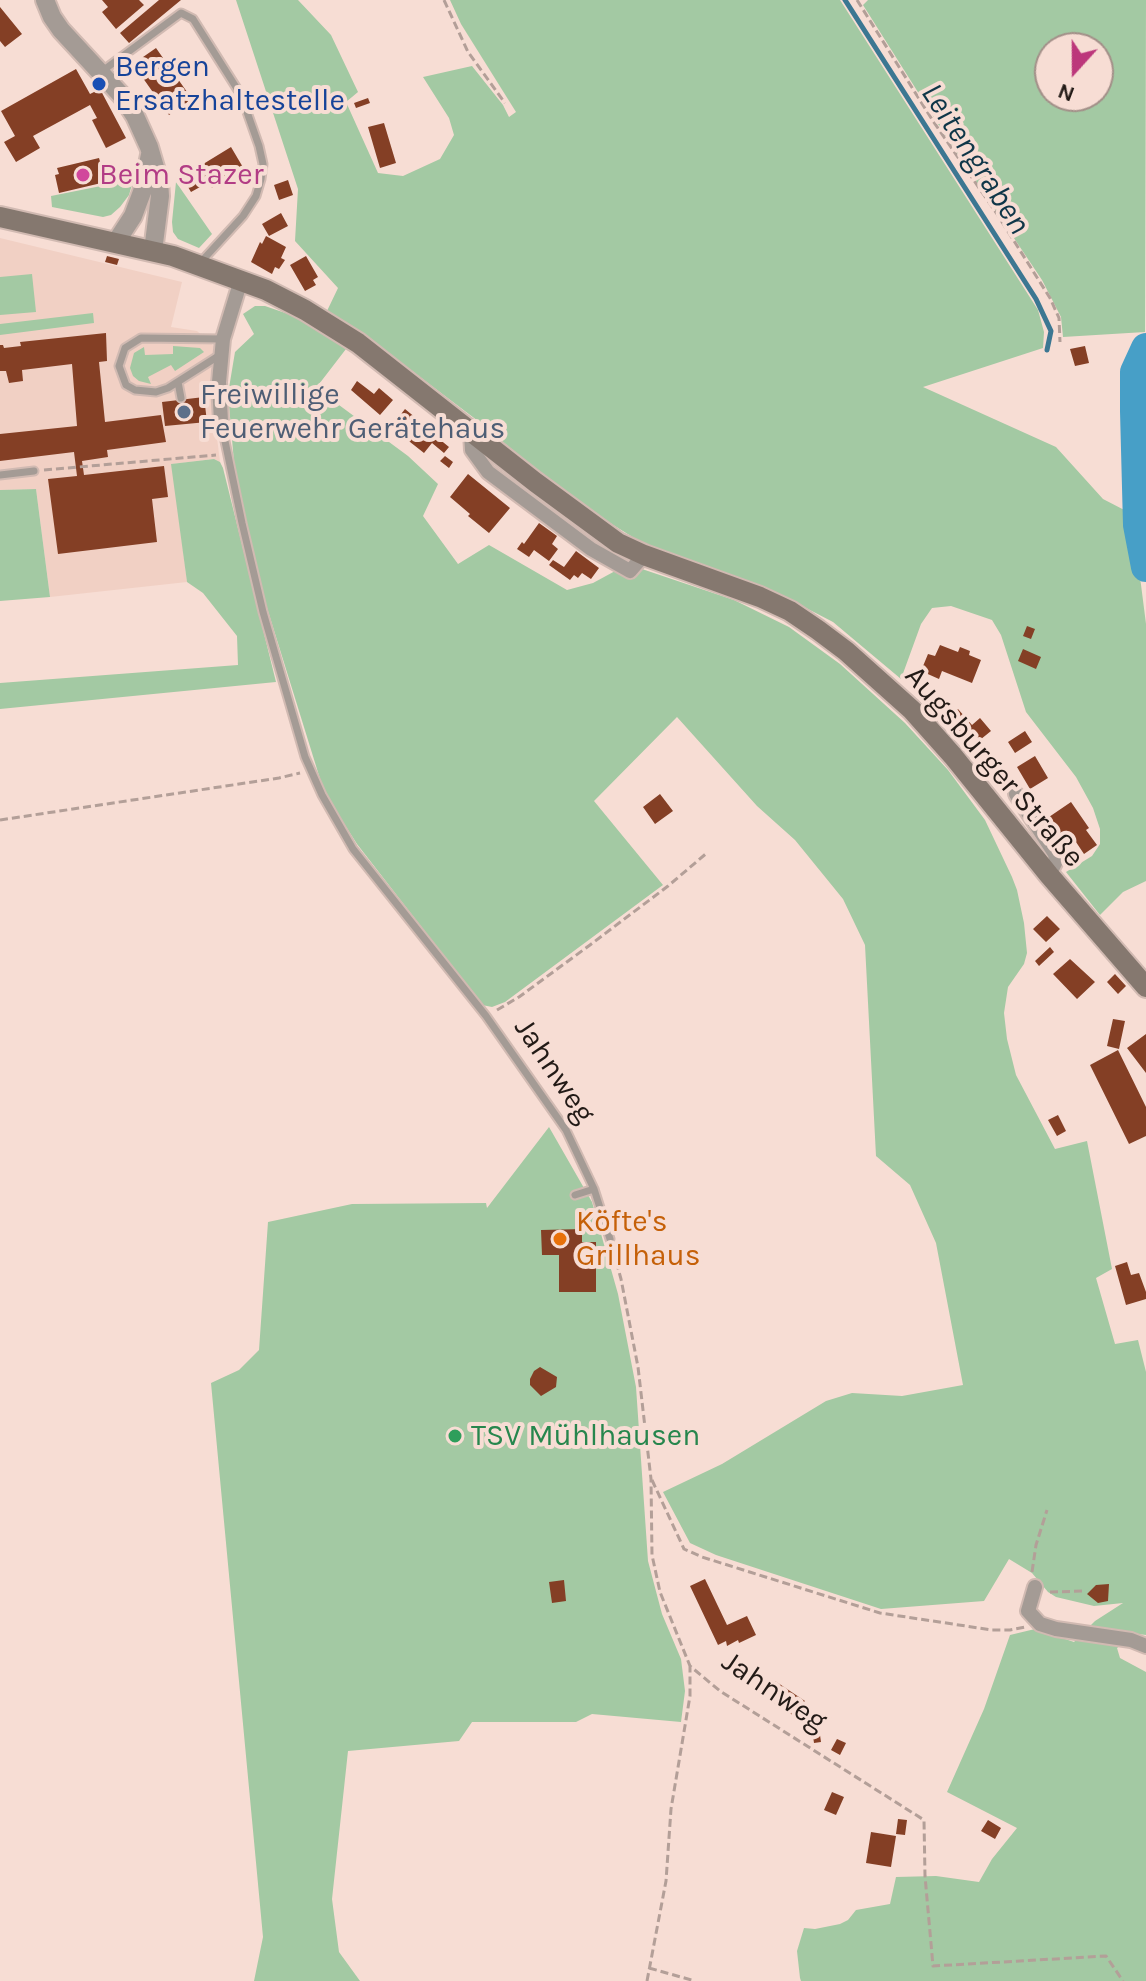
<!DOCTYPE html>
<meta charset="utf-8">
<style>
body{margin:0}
#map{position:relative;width:1146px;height:1981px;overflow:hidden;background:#f7ddd4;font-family:Karla,sans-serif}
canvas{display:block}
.north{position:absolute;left:1034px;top:32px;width:80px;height:80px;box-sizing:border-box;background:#f7ddd4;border:2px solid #a28f88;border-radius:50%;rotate:201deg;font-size:22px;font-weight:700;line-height:32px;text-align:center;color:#221a16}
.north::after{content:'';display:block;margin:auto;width:28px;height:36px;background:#bc377b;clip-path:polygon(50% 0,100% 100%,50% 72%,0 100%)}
</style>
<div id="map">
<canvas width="1146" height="1981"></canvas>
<div class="north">N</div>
</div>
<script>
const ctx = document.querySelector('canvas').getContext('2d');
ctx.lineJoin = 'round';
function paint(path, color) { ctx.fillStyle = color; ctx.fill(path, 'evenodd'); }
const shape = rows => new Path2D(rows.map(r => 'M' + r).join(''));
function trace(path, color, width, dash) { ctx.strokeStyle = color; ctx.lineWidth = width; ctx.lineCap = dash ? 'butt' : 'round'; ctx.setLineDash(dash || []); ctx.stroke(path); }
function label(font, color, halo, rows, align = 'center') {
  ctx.font = font + ' Karla,sans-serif'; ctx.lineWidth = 8; ctx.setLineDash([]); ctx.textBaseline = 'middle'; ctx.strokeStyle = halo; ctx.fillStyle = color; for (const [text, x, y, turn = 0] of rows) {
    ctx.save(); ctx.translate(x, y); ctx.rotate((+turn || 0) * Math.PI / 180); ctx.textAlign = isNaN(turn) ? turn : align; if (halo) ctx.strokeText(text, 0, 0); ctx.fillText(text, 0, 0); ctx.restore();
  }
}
paint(shape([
 [0,238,182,282,171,327,197,331,214,346,210,381,220,462,214,459,172,464,187,582,50,597,36,489,0,490]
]), '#f1d0c4');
paint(shape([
 [236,0,298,0,331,35,358,92,346,102,378,173,403,176,440,159,454,135,449,118,423,77,472,66,503,105,509,117,516,112,461,24,450,0,840,0,1038,310,1044,332,1043,348,923,387,1056,447,1103,499,1132,514,1146,624,1146,881,1123,892,1100,915,1066,872,1092,856,1100,844,1100,829,1093,808,1076,777,1026,712,1001,635,992,620,951,606,932,608,921,624,901,679,833,622,781,595,647,546,602,518,545,477,478,421,391,355,327,311,338,288,295,241,298,189],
 [868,0,1146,0,1145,332,1063,337,1061,317,1042,280,945,135,863,5],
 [1098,48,1098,96,1050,96,1050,48],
 [136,171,129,195,120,207,111,215,103,217,52,207,51,196,116,183],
 [176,182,212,234,199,248,178,239,173,232,172,222],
 [32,274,36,312,0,315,0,277],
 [255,306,265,306,294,316,346,349,316,388,408,456,438,484,423,516,458,564,489,545,567,590,593,583,617,570,635,577,642,569,734,600,789,627,840,664,905,723,948,770,985,820,1012,877,1017,890,1024,923,1027,953,1024,964,1008,987,1004,1013,1007,1039,1016,1075,1055,1149,1087,1141,1112,1269,1096,1278,1115,1344,1138,1340,1146,1372,1146,1635,1138,1634,1117,1648,1120,1658,1146,1672,1146,1981,801,1981,800,1978,797,1951,804,1928,815,1929,840,1924,848,1920,856,1910,890,1904,896,1877,936,1876,979,1882,992,1859,1017,1828,947,1792,984,1709,1010,1635,1035,1629,1074,1642,1095,1621,1123,1603,1094,1606,1056,1597,1048,1592,1032,1573,1009,1559,984,1601,881,1609,716,1555,690,1543,663,1492,722,1464,826,1401,852,1393,902,1396,963,1385,936,1243,910,1185,876,1156,865,945,843,899,795,840,757,806,677,717,594,801,663,885,505,1002,492,1007,482,1005,357,844,329,800,321,782,259,582,234,462,228,394,235,352,254,334,243,314],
 [93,313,94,323,0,335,0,324],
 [173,346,200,348,204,352,175,371,171,365,148,377,151,384,139,381,133,376,130,368,134,353,144,347,145,355,173,354],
 [1146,364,1146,492,1139,384],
 [214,459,220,462,223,468,276,682,0,709,0,683,238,665,237,636,203,593,187,582,171,464],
 [36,489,50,597,0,601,0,490],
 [549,1127,592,1202,618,1294,636,1387,648,1561,662,1614,681,1659,685,1691,681,1722,592,1714,576,1722,472,1722,459,1741,348,1751,332,1899,339,1952,360,1981,254,1981,263,1937,211,1383,239,1370,259,1350,268,1222,352,1204,486,1203,487,1208]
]), '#a3c9a3');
trace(shape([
 [845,0,1036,299,1051,331,1047,350],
 [1138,493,1146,498]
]), '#3c7792', 5);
trace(shape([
 [1146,348,1135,372,1135,411,1138,525,1146,567]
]), '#479fc7', 30);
paint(shape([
 [102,0,139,0,144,5,116,29,102,12,108,7],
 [159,0,181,0,129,43,120,33],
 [0,7,22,34,5,47,0,41],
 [156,48,192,99,169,115,133,64],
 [76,69,90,94,100,89,126,138,106,148,92,120,97,118,90,105,33,136,40,148,16,162,4,142,15,136,1,111],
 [368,98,370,103,356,108,354,103],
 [384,123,396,163,380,168,368,127],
 [231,147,244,169,212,188,209,182,191,192,182,177],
 [99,158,101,165,110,163,114,180,59,193,55,175,59,174,57,168],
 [288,180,293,195,279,200,274,185],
 [281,213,288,226,269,236,262,224],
 [266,236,286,247,281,258,285,260,279,269,275,267,272,274,251,262,260,242,262,244],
 [107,256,119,259,117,265,105,262],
 [306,256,318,277,313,280,316,285,305,291,290,265],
 [106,333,107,361,99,362,105,422,161,415,166,442,107,450,108,457,82,461,84,475,164,466,168,497,152,499,157,542,58,554,48,479,77,476,74,452,0,461,0,434,77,426,72,364,22,370,23,381,9,383,6,371,0,371,0,345,3,345,4,348,21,346,20,342],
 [1085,346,1089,363,1075,366,1070,349],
 [357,381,374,394,379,388,393,400,380,415,351,390],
 [204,397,207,422,165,426,162,402],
 [405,409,428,428,425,432,435,440,438,438,449,447,444,453,432,443,424,453,391,427],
 [445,456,453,462,449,468,440,461],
 [468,474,510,508,489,533,468,516,470,514,450,497],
 [539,523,557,536,552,544,558,549,549,561,534,550,529,557,517,549,522,542,524,544],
 [576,551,599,568,591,579,582,573,578,578,574,575,570,580,549,565,553,560,564,567],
 [1027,626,1035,629,1031,639,1023,636],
 [940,645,958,652,960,647,970,651,969,655,981,660,972,683,942,671,939,679,921,671,928,654,935,656],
 [1023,649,1041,657,1036,669,1018,661],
 [958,709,972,725,980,718,991,731,970,748,946,719],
 [1025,731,1032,742,1015,753,1008,742],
 [1035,756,1048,778,1030,789,1017,767],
 [660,794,673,811,655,824,643,807],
 [1071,802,1089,828,1086,830,1097,845,1084,854,1074,839,1067,844,1049,817],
 [1047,916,1060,929,1046,942,1033,929],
 [1050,947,1054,952,1039,966,1035,961],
 [1070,959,1095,982,1077,999,1053,974],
 [1115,974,1126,986,1118,994,1107,982],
 [1113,1019,1125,1021,1119,1049,1107,1046],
 [1146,1034,1146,1073,1127,1048],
 [1118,1050,1146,1107,1146,1136,1129,1144,1090,1065],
 [1058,1115,1066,1131,1057,1136,1048,1120],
 [582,1229,582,1242,596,1242,596,1292,559,1292,559,1255,542,1255,541,1230],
 [1127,1262,1131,1275,1139,1273,1146,1292,1146,1299,1126,1305,1115,1266],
 [540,1367,557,1377,556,1387,541,1396,530,1385,530,1379,534,1371],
 [705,1579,727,1625,747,1616,756,1635,739,1643,738,1640,727,1646,726,1641,718,1645,690,1586],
 [564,1580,566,1601,552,1603,549,1582],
 [1109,1584,1108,1601,1098,1603,1087,1594,1096,1585],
 [775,1681,805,1701,794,1716,765,1697],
 [819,1728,821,1742,814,1743,812,1729],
 [837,1739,846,1743,840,1755,831,1750],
 [832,1792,844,1797,836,1815,824,1810],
 [898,1819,907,1820,905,1835,896,1834],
 [988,1820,1001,1828,995,1839,981,1831],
 [871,1832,896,1836,891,1867,866,1863]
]), '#843f25');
const service = shape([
 [101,72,181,13,193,19,241,95,259,146,263,164,261,179,256,196,243,216,200,263],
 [220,355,168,388,156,392,135,390,126,385,119,366,125,348,141,338,223,339],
 [178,382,181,398],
 [221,422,242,523,263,612,305,757,322,795,353,849,486,1016,566,1130,594,1189,610,1239],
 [0,475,34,471],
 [575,1195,594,1189]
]);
const minor = shape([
 [221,422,219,382,223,339,241,280],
 [471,433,472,450,488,472,591,549,630,571,644,555],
 [1016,794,1055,854,1056,861,1049,875],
 [1035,1587,1028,1611,1040,1624,1056,1629,1131,1640,1146,1646]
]);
const tertiary = shape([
 [45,0,52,17,61,30,122,96,135,116,149,147,159,181,160,196,153,251],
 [116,242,133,216,142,192,150,155]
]);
const secondary = shape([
 [0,217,173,256,266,290,305,310,358,343,535,482,618,543,644,555,760,597,790,611,818,630,846,651,912,710,953,756,1049,875,1146,987]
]);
trace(service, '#d1bab2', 11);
trace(minor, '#d1bab2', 18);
trace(tertiary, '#d1bab2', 22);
trace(secondary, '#d1bab2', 24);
trace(shape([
 [444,0,468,52,505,103],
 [857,0,933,121,997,214,1050,298,1059,318,1060,342],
 [44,470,216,455],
 [0,820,279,778,300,773],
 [497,1010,519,997,590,945,668,886,708,852],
 [613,1250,621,1279,638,1367,651,1479,652,1555,660,1592,690,1666,720,1691,924,1820,925,1876,933,1966,1106,1956,1123,1981],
 [652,1480,684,1549,702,1557,880,1613,992,1630,1010,1630,1025,1627],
 [1032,1572,1036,1545,1047,1510],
 [1050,1592,1085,1591],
 [649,1968,695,1981],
 [647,1981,666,1881,671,1809,690,1696,690,1666]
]), '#b39f98', 3, [8, 4]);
trace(service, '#a49b95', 7);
trace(minor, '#a49b95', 14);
trace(tertiary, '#a49b95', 18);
trace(secondary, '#85786f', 20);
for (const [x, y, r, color] of [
 [99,84,8,"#1a4fb4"],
 [83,175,8,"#d1479c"],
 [184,412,8,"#5c6f8a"],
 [560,1239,8,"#e8710a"],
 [455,1436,8,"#2e9e5b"]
]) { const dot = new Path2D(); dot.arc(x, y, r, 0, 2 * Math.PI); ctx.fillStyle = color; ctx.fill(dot); trace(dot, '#f7ddd4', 3); }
label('30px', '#164399', '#f7ddd4', [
 ["Bergen",115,67],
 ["Ersatzhaltestelle",115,101]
], 'left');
label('30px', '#b23c85', '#f7ddd4', [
 ["Beim Stazer",99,175]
], 'left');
label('30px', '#4e5e75', '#f7ddd4', [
 ["Freiwillige",200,395],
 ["Feuerwehr Gerätehaus",200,429]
], 'left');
label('30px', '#221a16', '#f7ddd4', [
 ["Augsburger Straße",994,767,49],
 ["Jahnweg",554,1071,56],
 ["Jahnweg",774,1692,34]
]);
label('30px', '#c56008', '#f7ddd4', [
 ["Köfte's",576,1222],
 ["Grillhaus",576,1256]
], 'left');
label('30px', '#27864d', '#f7ddd4', [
 ["TSV Mühlhausen",471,1436]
], 'left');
label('italic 32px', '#0f3648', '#f7ddd4', [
 ["Leitengraben",975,159,57]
]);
</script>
